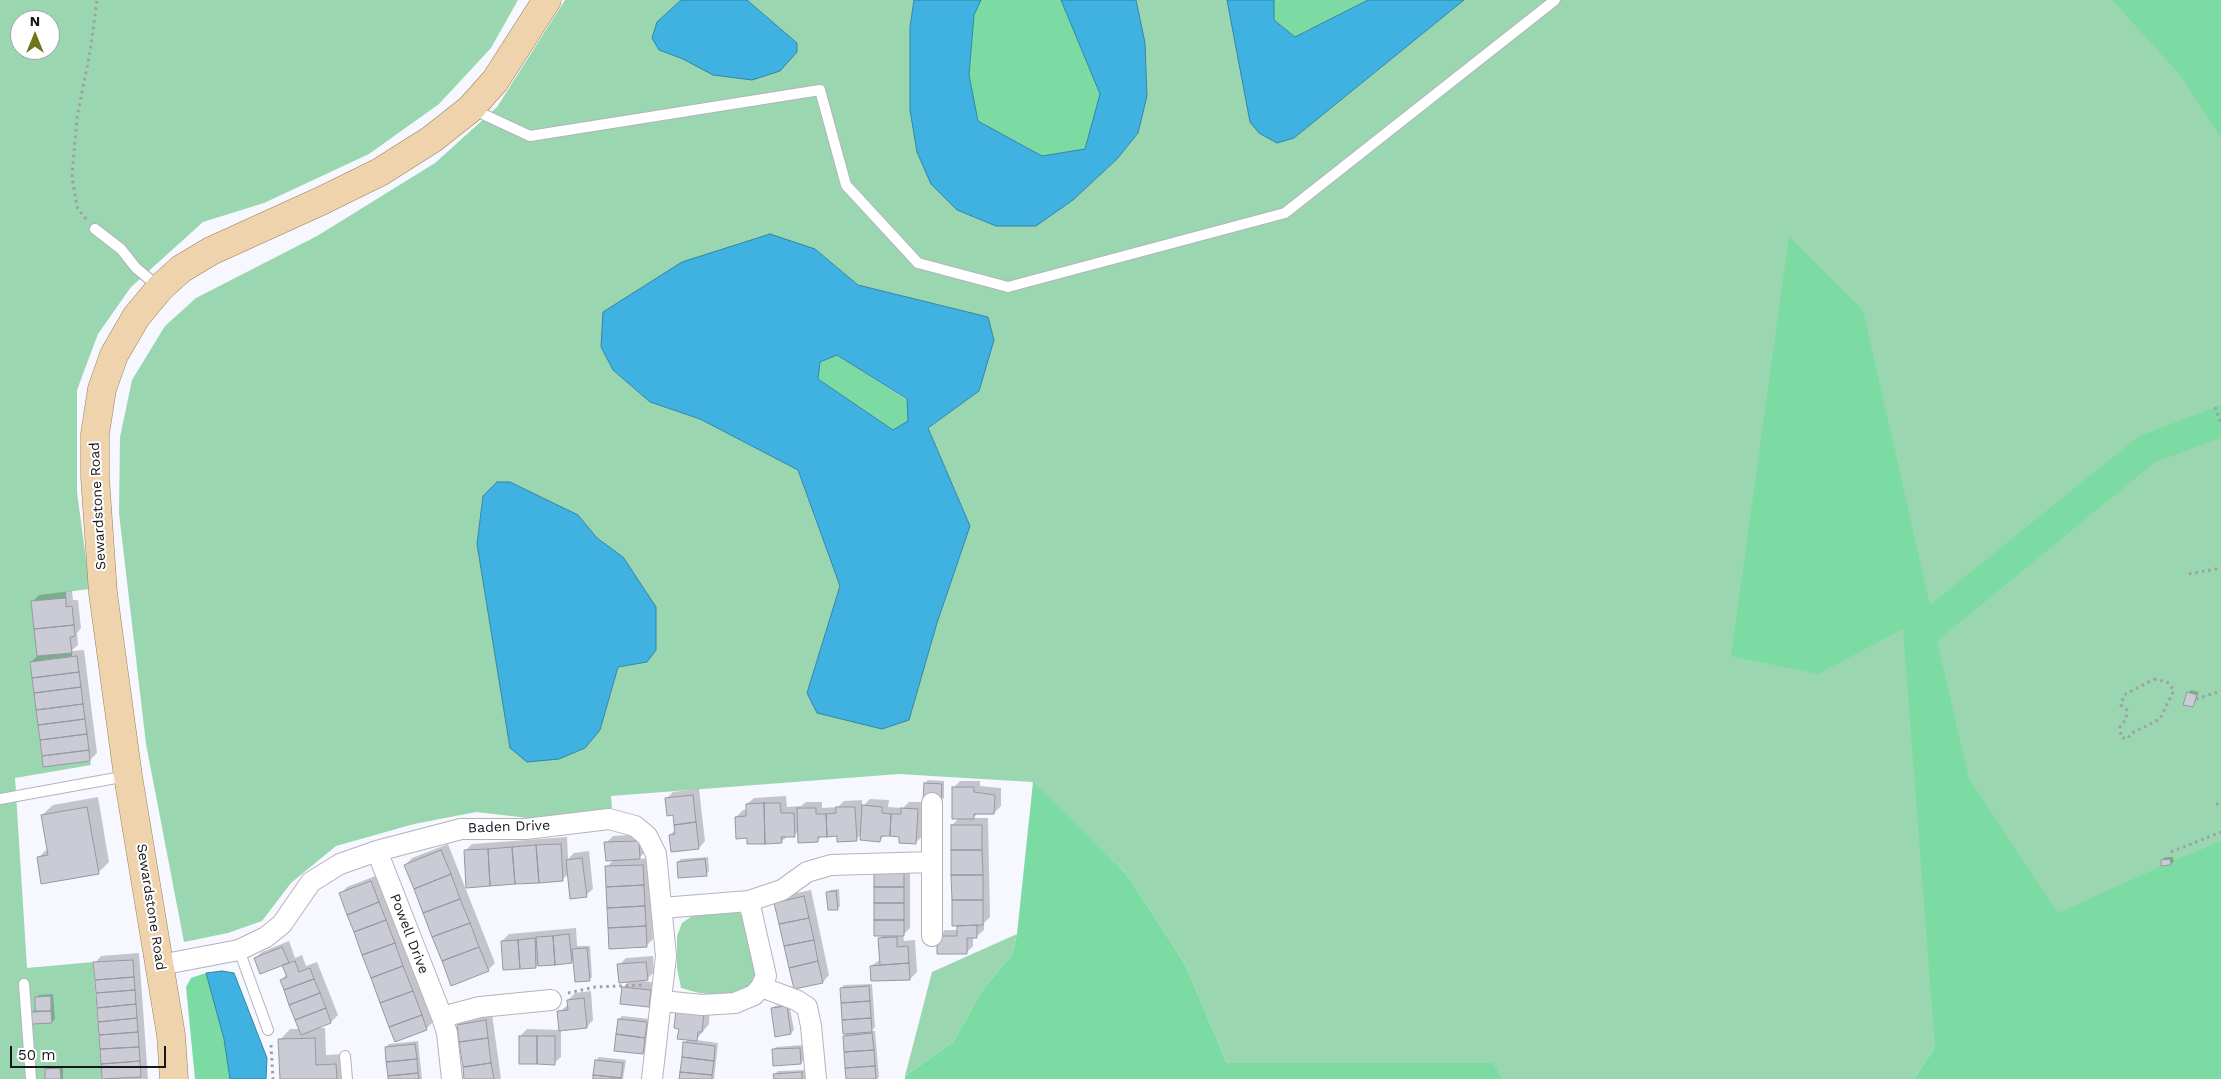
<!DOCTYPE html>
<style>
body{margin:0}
#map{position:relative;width:2221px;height:1079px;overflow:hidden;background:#f6f7ff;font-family:"Work Sans",sans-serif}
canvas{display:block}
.north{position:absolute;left:10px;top:10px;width:50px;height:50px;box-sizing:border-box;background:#fff;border:1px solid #a3a3a4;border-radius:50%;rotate:0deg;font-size:14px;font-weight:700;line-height:20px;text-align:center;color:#18181b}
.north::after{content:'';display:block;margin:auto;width:18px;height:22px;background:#70751c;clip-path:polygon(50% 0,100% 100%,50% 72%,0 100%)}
.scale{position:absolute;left:10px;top:1046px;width:156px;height:22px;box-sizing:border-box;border:2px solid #18181b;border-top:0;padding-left:6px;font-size:15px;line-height:18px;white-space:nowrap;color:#18181b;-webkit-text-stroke:4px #fff;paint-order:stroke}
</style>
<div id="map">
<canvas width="2221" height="1079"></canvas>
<div class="north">N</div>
<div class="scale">50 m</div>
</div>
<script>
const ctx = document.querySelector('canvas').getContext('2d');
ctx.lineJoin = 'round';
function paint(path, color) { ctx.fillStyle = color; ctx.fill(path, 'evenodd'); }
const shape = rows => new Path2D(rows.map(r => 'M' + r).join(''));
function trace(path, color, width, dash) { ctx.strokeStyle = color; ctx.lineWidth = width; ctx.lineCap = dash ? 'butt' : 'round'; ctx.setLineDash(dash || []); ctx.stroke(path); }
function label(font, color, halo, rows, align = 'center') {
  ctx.font = font + ' "Work Sans",sans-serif'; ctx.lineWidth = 4; ctx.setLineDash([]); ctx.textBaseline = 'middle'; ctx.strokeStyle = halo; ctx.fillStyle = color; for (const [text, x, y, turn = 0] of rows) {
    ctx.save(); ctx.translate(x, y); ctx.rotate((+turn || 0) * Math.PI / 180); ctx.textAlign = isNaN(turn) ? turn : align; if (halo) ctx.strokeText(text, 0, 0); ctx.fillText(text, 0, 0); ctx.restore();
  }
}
paint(shape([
 [0,0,518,0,491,48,439,104,369,154,264,203,203,222,131,287,98,334,77,390,77,492,90,589,66,592,66,598,31,601,37,656,72,653,72,656,30,662,43,766,90,761,91,765,15,778,27,968,93,962,102,1079,0,1079],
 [20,20,50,20,50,50,20,50],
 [565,0,681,0,669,11,659,50,683,59,797,43,747,0,914,0,910,27,957,210,996,226,1035,226,1073,200,1117,159,1138,133,1147,96,1145,43,1136,0,1227,0,1250,122,1277,143,1294,138,1464,0,2221,0,2221,1077,2213,1079,1935,1047,1914,1079,1503,1079,1492,1063,1227,1063,1185,964,1128,876,1032,782,899,774,611,796,612,808,528,818,476,812,414,824,336,846,291,883,262,921,228,933,184,942,146,744,119,513,120,437,132,380,165,326,196,298,317,236,435,163,497,107],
 [815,249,858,285,988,317,979,391,928,428,970,526,937,623,909,720,882,729,818,713,807,693,840,586,798,470,700,419,650,402,613,370,601,347],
 [483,496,578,515,597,538,623,557,647,662,618,667,600,730,510,748,477,544],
 [731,908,739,912,744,919,758,975,756,981,744,992,721,995,699,993,681,988,677,968,677,936,682,923,695,914],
 [1017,934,1012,955,983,989,953,1042,905,1076,932,972]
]), '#9ad7b0');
paint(shape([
 [981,0,1061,0,1100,94,1085,149,1042,156,978,121,969,75,974,15],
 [1274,0,1368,0,1295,37,1274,20],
 [2112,0,2221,0,2221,138,2180,75],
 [1789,236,1863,310,1930,605,2139,436,2221,405,2221,438,2155,462,1937,641,1969,779,2058,913,2164,865,2221,841,2221,1079,1914,1079,1935,1047,1903,629,1818,674,1731,656],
 [837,355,907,400,909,421,893,430,818,379,820,362],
 [1033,782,1128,876,1185,964,1227,1063,1493,1063,1503,1079,905,1079,905,1076,953,1042,983,989,1012,955,1017,934],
 [206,973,224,1039,230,1079,195,1079,186,987,191,978]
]), '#7cdba2');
const water = shape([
 [681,0,747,0,797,43,797,52,780,71,752,80,713,75,683,59,659,50,652,38,657,22,681,0],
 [914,0,981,0,974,15,969,75,978,121,1042,156,1085,149,1100,94,1061,0,1136,0,1145,43,1147,96,1138,133,1117,159,1073,200,1036,226,996,226,957,210,931,184,917,152,910,110,910,27,914,0],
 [1227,0,1274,0,1274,20,1295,37,1368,0,1464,0,1294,138,1277,143,1259,133,1250,122,1227,0],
 [770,234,815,249,858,285,988,317,994,340,979,391,928,428,970,526,937,623,909,720,882,729,817,713,807,693,840,586,798,470,700,419,650,402,613,370,601,347,603,312,682,262,770,234],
 [837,355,907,399,908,421,893,430,818,379,820,362,837,355],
 [497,482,510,482,578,515,597,538,623,557,656,607,656,650,647,662,618,667,600,730,585,748,559,759,527,762,510,748,477,544,483,496,497,482],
 [222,971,234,973,267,1058,266,1079,230,1079,224,1039,206,973,222,971]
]);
paint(water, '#3fb2e1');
trace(water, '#3384a6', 1);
paint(shape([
 [72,591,73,600,78,600,81,628,77,633,78,645,71,651,84,650,97,753,90,760,31,662,38,655,32,602,39,595],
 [2191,690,2199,692,2193,706,2188,693],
 [928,780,944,781,944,798,941,801,925,783],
 [960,781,980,781,980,786,1001,788,1001,806,994,813,978,813,973,818,988,818,990,917,984,923,984,930,977,936,973,936,973,946,966,953,938,937,945,930,958,930,952,825,960,817,954,787],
 [699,789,705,841,699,848,670,835,676,829,674,814,666,799,673,792],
 [786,796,787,807,801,806,806,802,822,802,822,808,838,807,844,801,862,800,862,807,870,799,889,800,888,807,903,808,909,802,924,802,923,836,916,842,901,836,885,835,880,840,861,834,856,840,839,835,823,835,817,841,799,831,794,835,788,836,781,842,748,837,736,817,743,810,747,810,747,804,754,798],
 [98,797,109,862,98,873,38,858,48,848,42,815,53,805],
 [645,834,646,851,638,859,649,858,653,939,646,946,607,867,614,859,606,843,613,836],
 [567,837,568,859,574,853,589,851,593,889,586,895,569,873,562,880,465,851,472,844],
 [448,844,495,963,488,970,405,865,412,858],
 [708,857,709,871,706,874,678,862,681,859],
 [2165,857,2173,857,2174,861,2171,864,2162,860],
 [910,864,910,928,903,935,904,941,915,940,917,972,910,979,871,966,881,959,879,939,883,935,875,871],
 [378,875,433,1022,427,1028,396,1040,340,894,347,887],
 [839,889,840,906,837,909,827,893,830,890],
 [811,890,829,975,823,982,776,903,783,896],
 [576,928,577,946,590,946,592,977,589,980,574,959,571,962,536,966,502,941,509,934],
 [289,941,295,958,302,955,306,966,317,962,338,1015,331,1022,316,1028,325,1028,326,1055,346,1054,347,1079,281,1079,280,1040,290,1029,300,1029,281,980,287,974,283,964,255,958,262,952],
 [139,953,148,1079,103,1079,95,963,101,956],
 [653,956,654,972,647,979,637,980,657,983,655,999,648,1006,623,988,630,980,619,965,626,958],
 [872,984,875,1027,871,1031,875,1031,879,1077,877,1079,847,1079,844,1036,848,1032,841,988,844,985],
 [591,991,593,1020,587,1027,561,1029,561,1057,554,1063,520,1036,527,1029,561,1030,559,1012,568,1005,568,1000,575,993],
 [53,994,55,1019,52,1022,33,1012,36,1008,36,998,39,995],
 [789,1003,794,1030,791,1033,772,1009,775,1006],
 [710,1007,709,1024,696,1040,718,1043,714,1079,681,1079,684,1043,688,1039,679,1038],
 [492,1014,501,1079,465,1079,458,1025,465,1018],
 [622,1016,649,1019,646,1050,643,1053,619,1019],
 [418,1041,422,1079,389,1079,386,1047,389,1044],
 [803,1045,804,1060,801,1063,773,1050,776,1047],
 [599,1057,626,1060,623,1079,594,1079,596,1060],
 [49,1066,63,1066,63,1079,47,1079,46,1069],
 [805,1070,805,1079,775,1079,774,1075,778,1071]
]), '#0003');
const building = shape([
 [66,598,66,607,72,606,74,625,34,629,31,601,66,598],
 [74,625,75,636,70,637,72,653,37,656,34,629,74,625],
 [77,656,79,672,32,678,30,662,77,656],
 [79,672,81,687,34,693,32,678,79,672],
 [81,687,83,704,36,710,34,693,81,687],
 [2187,692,2197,695,2193,707,2183,705,2187,692],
 [83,704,85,719,38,725,36,710,83,704],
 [85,719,87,734,40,740,38,725,85,719],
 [87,734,89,750,42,756,40,740,87,734],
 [89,750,90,761,43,767,42,756,89,750],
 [924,783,942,784,941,802,923,801,924,783],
 [952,787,974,787,974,792,995,795,994,814,974,814,974,819,952,819,952,787],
 [693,795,696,822,674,825,673,815,667,816,665,798,693,795],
 [764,803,780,803,781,813,794,813,795,837,781,837,782,843,765,844,764,803],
 [764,803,765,844,747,844,747,838,736,839,735,817,746,816,746,804,764,803],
 [862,805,882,807,882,813,891,814,890,836,881,836,880,842,860,840,862,805],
 [87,807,99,874,41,884,37,857,48,855,41,815,87,807],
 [836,807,855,807,857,841,837,842,837,836,827,837,826,814,836,813,836,807],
 [797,808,816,808,816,814,826,814,827,837,818,837,818,842,798,843,797,808],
 [901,808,918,809,916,844,899,843,899,837,890,836,891,814,901,814,901,808],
 [696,822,699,849,671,852,669,835,675,834,674,825,696,822],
 [951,825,982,825,982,850,951,850,951,825],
 [639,841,640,859,606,861,604,842,639,841],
 [561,844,563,881,539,883,536,845,561,844],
 [536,845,539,883,515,884,512,847,536,845],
 [512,847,515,884,490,886,488,849,512,847],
 [488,849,490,886,466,888,464,850,488,849],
 [441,850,451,874,414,889,404,865,441,850],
 [951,850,982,850,983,875,951,875,951,850],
 [582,858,587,897,570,899,566,860,582,858],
 [705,859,707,876,678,878,677,862,705,859],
 [2170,859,2171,865,2161,866,2161,860,2170,859],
 [643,865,644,885,606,887,605,866,643,865],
 [874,870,904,870,904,887,874,887,874,870],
 [451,874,460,899,423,913,414,889,451,874],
 [951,875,983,875,983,900,952,900,951,875],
 [371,881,379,902,347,915,339,893,371,881],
 [644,885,645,906,607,908,606,887,644,885],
 [874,887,904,887,904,903,874,903,874,887],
 [836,891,838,910,828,910,826,892,836,891],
 [804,896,809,918,779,924,774,903,804,896],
 [460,899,470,923,432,937,423,913,460,899],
 [952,900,983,900,983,925,952,926,952,900],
 [379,902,386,920,354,932,347,915,379,902],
 [874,903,904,903,904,920,874,920,874,903],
 [645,906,646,926,608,928,607,908,645,906],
 [809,918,814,940,784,946,779,924,809,918],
 [386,920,395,943,362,955,354,932,386,920],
 [874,920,904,920,904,936,874,936,874,920],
 [470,923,479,947,442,961,432,937,470,923],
 [977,925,977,938,967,938,967,954,937,954,937,936,957,936,957,926,977,925],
 [646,926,647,947,609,949,608,928,646,926],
 [569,934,572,963,555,965,553,936,569,934],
 [553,936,555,965,538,966,536,937,553,936],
 [897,937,897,947,908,946,909,963,880,965,878,938,897,937],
 [535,938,536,968,520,969,518,940,535,938],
 [518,940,520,969,503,970,501,941,518,940],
 [814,940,818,961,789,968,784,946,814,940],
 [395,943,403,966,371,978,362,955,395,943],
 [282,947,289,963,260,974,254,958,282,947],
 [479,947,489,971,451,986,442,961,479,947],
 [587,948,590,981,575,982,572,949,587,948],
 [133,960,134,977,95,980,93,962,133,960],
 [295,961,299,972,310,968,314,979,284,990,280,980,287,977,282,965,295,961],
 [818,961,823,983,794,989,789,968,818,961],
 [646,962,648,980,619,983,617,964,646,962],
 [909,963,910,980,871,981,870,966,909,963],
 [403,966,413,991,380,1003,371,978,403,966],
 [134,977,135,990,96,993,95,980,134,977],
 [314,979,320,993,289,1005,284,990,314,979],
 [869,986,870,1001,841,1003,840,988,869,986],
 [622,987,651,990,649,1007,620,1004,622,987],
 [135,990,136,1004,97,1008,96,993,135,990],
 [413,991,422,1015,389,1027,380,1003,413,991],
 [320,993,326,1008,295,1020,289,1005,320,993],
 [51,996,51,1011,35,1011,35,997,51,996],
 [584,998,587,1028,559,1031,557,1011,568,1010,567,1000,584,998],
 [870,1001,871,1018,842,1020,841,1003,870,1001],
 [136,1004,137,1018,98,1022,97,1008,136,1004],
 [787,1006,791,1034,775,1037,771,1008,787,1006],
 [326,1008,331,1023,301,1035,295,1020,326,1008],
 [676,1010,704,1013,702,1032,698,1032,697,1041,677,1039,679,1029,674,1028,676,1010],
 [51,1011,52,1023,32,1024,31,1012,51,1011],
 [422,1015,427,1030,395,1042,389,1027,422,1015],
 [137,1018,138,1032,99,1035,98,1022,137,1018],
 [871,1018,872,1032,843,1034,842,1020,871,1018],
 [618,1019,647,1022,645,1038,616,1034,618,1019],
 [486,1020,488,1038,459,1042,457,1025,486,1020],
 [138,1032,139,1047,100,1049,99,1035,138,1032],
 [872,1033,874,1050,844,1052,843,1036,872,1033],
 [616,1034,645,1038,643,1054,614,1051,616,1034],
 [519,1036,537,1036,537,1064,519,1064,519,1036],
 [537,1036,555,1036,555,1065,537,1064,537,1036],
 [315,1038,316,1065,336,1064,337,1079,280,1079,278,1039,315,1038],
 [488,1038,491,1063,463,1067,459,1042,488,1038],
 [683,1042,715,1046,714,1061,682,1057,683,1042],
 [415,1044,417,1059,386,1062,385,1047,415,1044],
 [139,1047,140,1061,101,1064,100,1049,139,1047],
 [800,1048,801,1064,773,1066,772,1049,800,1048],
 [874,1050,875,1066,845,1068,844,1052,874,1050],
 [682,1057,714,1061,712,1075,680,1072,682,1057],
 [417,1059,418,1073,388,1076,386,1062,417,1059],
 [595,1060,623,1063,621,1078,593,1075,595,1060],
 [140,1061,141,1077,102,1079,101,1064,140,1061],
 [491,1063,494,1079,464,1079,463,1067,491,1063],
 [875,1066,876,1079,846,1079,845,1068,875,1066],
 [60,1068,61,1079,45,1079,45,1069,60,1068],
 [680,1072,712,1075,712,1079,679,1079,680,1072],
 [802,1072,802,1079,774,1079,773,1074,802,1072],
 [418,1073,419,1079,388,1079,388,1076,418,1073],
 [593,1075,621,1078,621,1079,593,1079,593,1075]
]);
paint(building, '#cbcbd5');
trace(building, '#9797a0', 1);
const service = shape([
 [472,109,530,136,820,90,846,185,918,263,1008,287,1285,213,1555,0],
 [95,229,121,249,136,268,159,287],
 [0,799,127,776],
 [239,950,268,1030],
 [24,984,31,1079],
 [345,1056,347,1079]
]);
const minor = shape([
 [932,803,932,936],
 [377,851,442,1017,447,1033,452,1079],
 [662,908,749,901,782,890,807,872,831,865,932,862],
 [160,965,239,950,266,937,282,924,311,882,340,864,377,851,461,829,526,829,609,819,635,826,647,836,656,854,666,956,652,1079],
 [761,987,796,1000,807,1007,811,1026,816,1079],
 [662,1001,702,1005,735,1003,754,995,761,987,766,976,749,901],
 [442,1017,480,1007,551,1000]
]);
const primary = shape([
 [174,1079,171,1035,128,776,103,593,95,477,95,434,102,389,114,355,136,317,160,288,181,269,211,251,321,201,380,172,432,139,470,109,495,81,547,0]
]);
trace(service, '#b3b3bd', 12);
trace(minor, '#b3b3bd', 22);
trace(primary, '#9b7e55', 29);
trace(shape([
 [86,219,77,207,72,176,77,118,90,52,97,0],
 [2215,407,2221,425],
 [2189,574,2221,568],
 [2154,679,2167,682,2174,690,2160,719,2132,733,2127,739,2121,737,2120,727,2126,719,2127,710,2121,705,2124,695,2154,679],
 [2196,699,2221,691],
 [2216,804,2221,803],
 [2171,852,2221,832],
 [568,993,595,987,644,985],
 [271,1045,273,1079]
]), '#9f9fa5', 3, [2.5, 4]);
trace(service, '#fff', 10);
trace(minor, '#fff', 20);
trace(primary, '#eed3ac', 28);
label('14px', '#18181b', '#fff', [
 ["Sewardstone Road",98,506,-93],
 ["Baden Drive",509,827,-2],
 ["Sewardstone Road",151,907,81],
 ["Powell Drive",409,934,69]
]);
</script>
